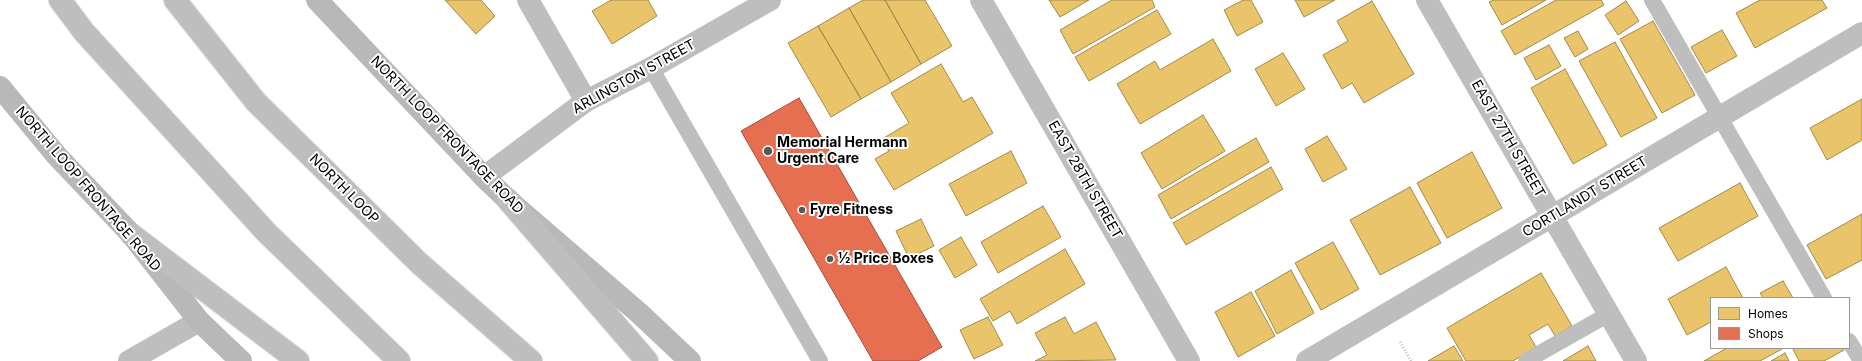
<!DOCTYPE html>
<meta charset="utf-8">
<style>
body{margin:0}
#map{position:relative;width:1862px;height:361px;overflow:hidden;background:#fff;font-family:Inter,sans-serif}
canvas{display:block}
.legend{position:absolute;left:1710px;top:297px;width:140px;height:52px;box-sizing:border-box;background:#fff;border:1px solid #999;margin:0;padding:5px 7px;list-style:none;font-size:12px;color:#000}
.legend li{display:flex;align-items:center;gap:8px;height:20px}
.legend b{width:20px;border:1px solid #999}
</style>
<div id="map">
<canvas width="1862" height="361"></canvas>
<ul class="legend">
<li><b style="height:11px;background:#e9c46a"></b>Homes</li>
<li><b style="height:11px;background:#e76f51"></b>Shops</li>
</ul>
</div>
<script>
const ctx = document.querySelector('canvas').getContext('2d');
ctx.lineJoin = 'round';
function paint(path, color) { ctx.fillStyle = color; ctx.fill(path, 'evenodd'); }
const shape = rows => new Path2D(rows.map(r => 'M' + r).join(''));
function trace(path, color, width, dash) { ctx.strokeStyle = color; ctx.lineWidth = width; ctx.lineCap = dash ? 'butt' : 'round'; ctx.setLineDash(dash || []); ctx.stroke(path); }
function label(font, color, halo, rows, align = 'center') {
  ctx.font = font + ' Inter,sans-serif'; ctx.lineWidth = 4; ctx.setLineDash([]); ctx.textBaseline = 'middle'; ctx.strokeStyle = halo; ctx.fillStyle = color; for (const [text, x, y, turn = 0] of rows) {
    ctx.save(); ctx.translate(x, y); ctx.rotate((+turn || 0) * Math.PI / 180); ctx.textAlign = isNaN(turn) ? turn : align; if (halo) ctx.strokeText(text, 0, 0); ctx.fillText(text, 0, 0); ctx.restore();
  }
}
const homes = shape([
 [445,0,481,0,495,16,476,34,445,0],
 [611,0,648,0,657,16,612,44,592,11,611,0],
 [863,0,885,0,921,64,891,82,849,8,863,0],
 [885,0,925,0,952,46,921,64,885,0],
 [1049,0,1089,0,1060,17,1049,0],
 [1112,0,1152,0,1155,7,1073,54,1060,30,1112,0],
 [1243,0,1251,0,1263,22,1237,36,1224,10,1243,0],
 [1295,0,1335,0,1304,17,1295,0],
 [1494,0,1546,0,1502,25,1489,2,1494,0],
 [1556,0,1601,0,1604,5,1515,55,1501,31,1556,0],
 [1760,0,1822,0,1827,8,1755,48,1736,13,1760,0],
 [1372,1,1414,74,1364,103,1352,83,1342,89,1323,55,1348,41,1337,21,1372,1],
 [1626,1,1639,21,1618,35,1605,15,1626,1],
 [849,8,891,82,861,99,818,26,849,8],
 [1157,10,1171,34,1089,81,1075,57,1157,10],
 [1653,21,1695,95,1662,113,1620,39,1653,21],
 [818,26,861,99,831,117,788,43,818,26],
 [1722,30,1737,56,1706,73,1691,47,1722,30],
 [1578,31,1588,49,1575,57,1564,38,1578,31],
 [1213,39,1231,71,1140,124,1117,84,1155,61,1160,70,1213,39],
 [1615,42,1657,118,1621,137,1579,61,1615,42],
 [1549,45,1561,66,1536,80,1524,58,1549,45],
 [1283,53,1305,89,1276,106,1255,69,1283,53],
 [941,64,963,102,972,97,993,133,894,190,875,159,889,151,882,139,909,123,891,93,941,64],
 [1565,69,1607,145,1573,164,1531,88,1565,69],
 [1862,99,1862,140,1827,160,1810,128,1862,99],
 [1203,115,1225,151,1162,189,1141,153,1203,115],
 [1327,136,1347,169,1323,182,1305,149,1327,136],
 [1256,138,1269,162,1171,219,1158,195,1256,138],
 [1011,151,1027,183,966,216,949,184,1011,151],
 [1472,152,1502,208,1447,238,1417,183,1472,152],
 [1271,167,1283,189,1186,245,1173,223,1271,167],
 [1740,183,1758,216,1678,261,1659,228,1740,183],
 [1410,187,1441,243,1380,275,1350,220,1410,187],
 [1043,206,1061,237,998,273,981,242,1043,206],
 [1862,214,1862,260,1826,279,1807,245,1862,214],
 [921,219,934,246,909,258,896,231,921,219],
 [961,237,977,265,955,278,939,250,961,237],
 [1333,242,1359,289,1321,310,1295,263,1333,242],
 [1065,249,1085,284,1017,324,1010,311,993,321,980,299,1065,249],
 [1726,267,1743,298,1711,298,1711,322,1687,335,1668,299,1726,267],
 [1291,270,1314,313,1277,334,1255,291,1291,270],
 [1541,273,1572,326,1555,336,1548,324,1529,335,1536,347,1513,361,1466,361,1447,328,1541,273],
 [1783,281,1793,298,1763,298,1760,293,1783,281],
 [1251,292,1275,336,1238,357,1215,312,1251,292],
 [988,317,1003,345,974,359,960,330,988,317],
 [1065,317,1074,334,1096,322,1116,360,1035,361,1047,355,1035,333,1065,317],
 [1454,346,1463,361,1428,361,1454,346],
 [1588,346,1596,361,1563,361,1588,346],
 [1727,348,1782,348,1782,349,1760,361,1704,361,1727,348],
 [1795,348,1843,348,1844,350,1824,361,1799,361,1793,349,1795,348],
 [1785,353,1789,361,1771,361,1785,353]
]);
paint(homes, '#e9c46a');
trace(homes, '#a3894a', 1);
const shops = shape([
 [799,98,942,347,918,361,873,361,741,131,799,98]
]);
paint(shops, '#e76f51');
trace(shops, '#a24e39', 1);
const highway = shape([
 [60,0,84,32,266,232,399,361],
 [175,0,256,102,419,263,531,361],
 [508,200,647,361],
 [132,235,298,361]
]);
trace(highway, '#dbdbdb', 24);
trace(shape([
 [1400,342,1411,361]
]), '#b9b9b9', 2.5, [1, 2]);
trace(shape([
 [1652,0,1824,298],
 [651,68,820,361],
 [1849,341,1861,361],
 [1526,361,1609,314]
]), '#bebebe', 16);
trace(shape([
 [528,0,586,101],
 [981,0,1189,361],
 [1427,0,1636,361],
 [484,177,586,101,651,68,770,0],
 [129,361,199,321],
 [1307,361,1862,33]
]), '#bebebe', 22);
trace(shape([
 [317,0,484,177,508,200,639,313,690,361],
 [0,87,57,156,132,235,199,321,241,361]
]), '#b8b8b8', 22);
trace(highway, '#bebebe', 22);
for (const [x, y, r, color] of [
 [768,151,5,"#595959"],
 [802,210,4,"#595959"],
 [830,259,4,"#595959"]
]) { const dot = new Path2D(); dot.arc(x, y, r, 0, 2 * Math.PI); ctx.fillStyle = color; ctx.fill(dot); trace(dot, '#fff', 1.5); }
label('14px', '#000', '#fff', [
 ["ARLINGTON STREET",634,77,-29],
 ["NORTH LOOP FRONTAGE ROAD",447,135,46],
 ["EAST 27TH STREET",1508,139,60],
 ["EAST 28TH STREET",1085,180,60],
 ["NORTH LOOP FRONTAGE ROAD",88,189,49],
 ["NORTH LOOP",344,189,45],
 ["CORTLANDT STREET",1585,197,-31]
]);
label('bold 14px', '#000', '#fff', [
 ["Memorial Hermann",777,143],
 ["Urgent Care",777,159],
 ["Fyre Fitness",810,210],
 ["½ Price Boxes",838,259]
], 'left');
</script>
